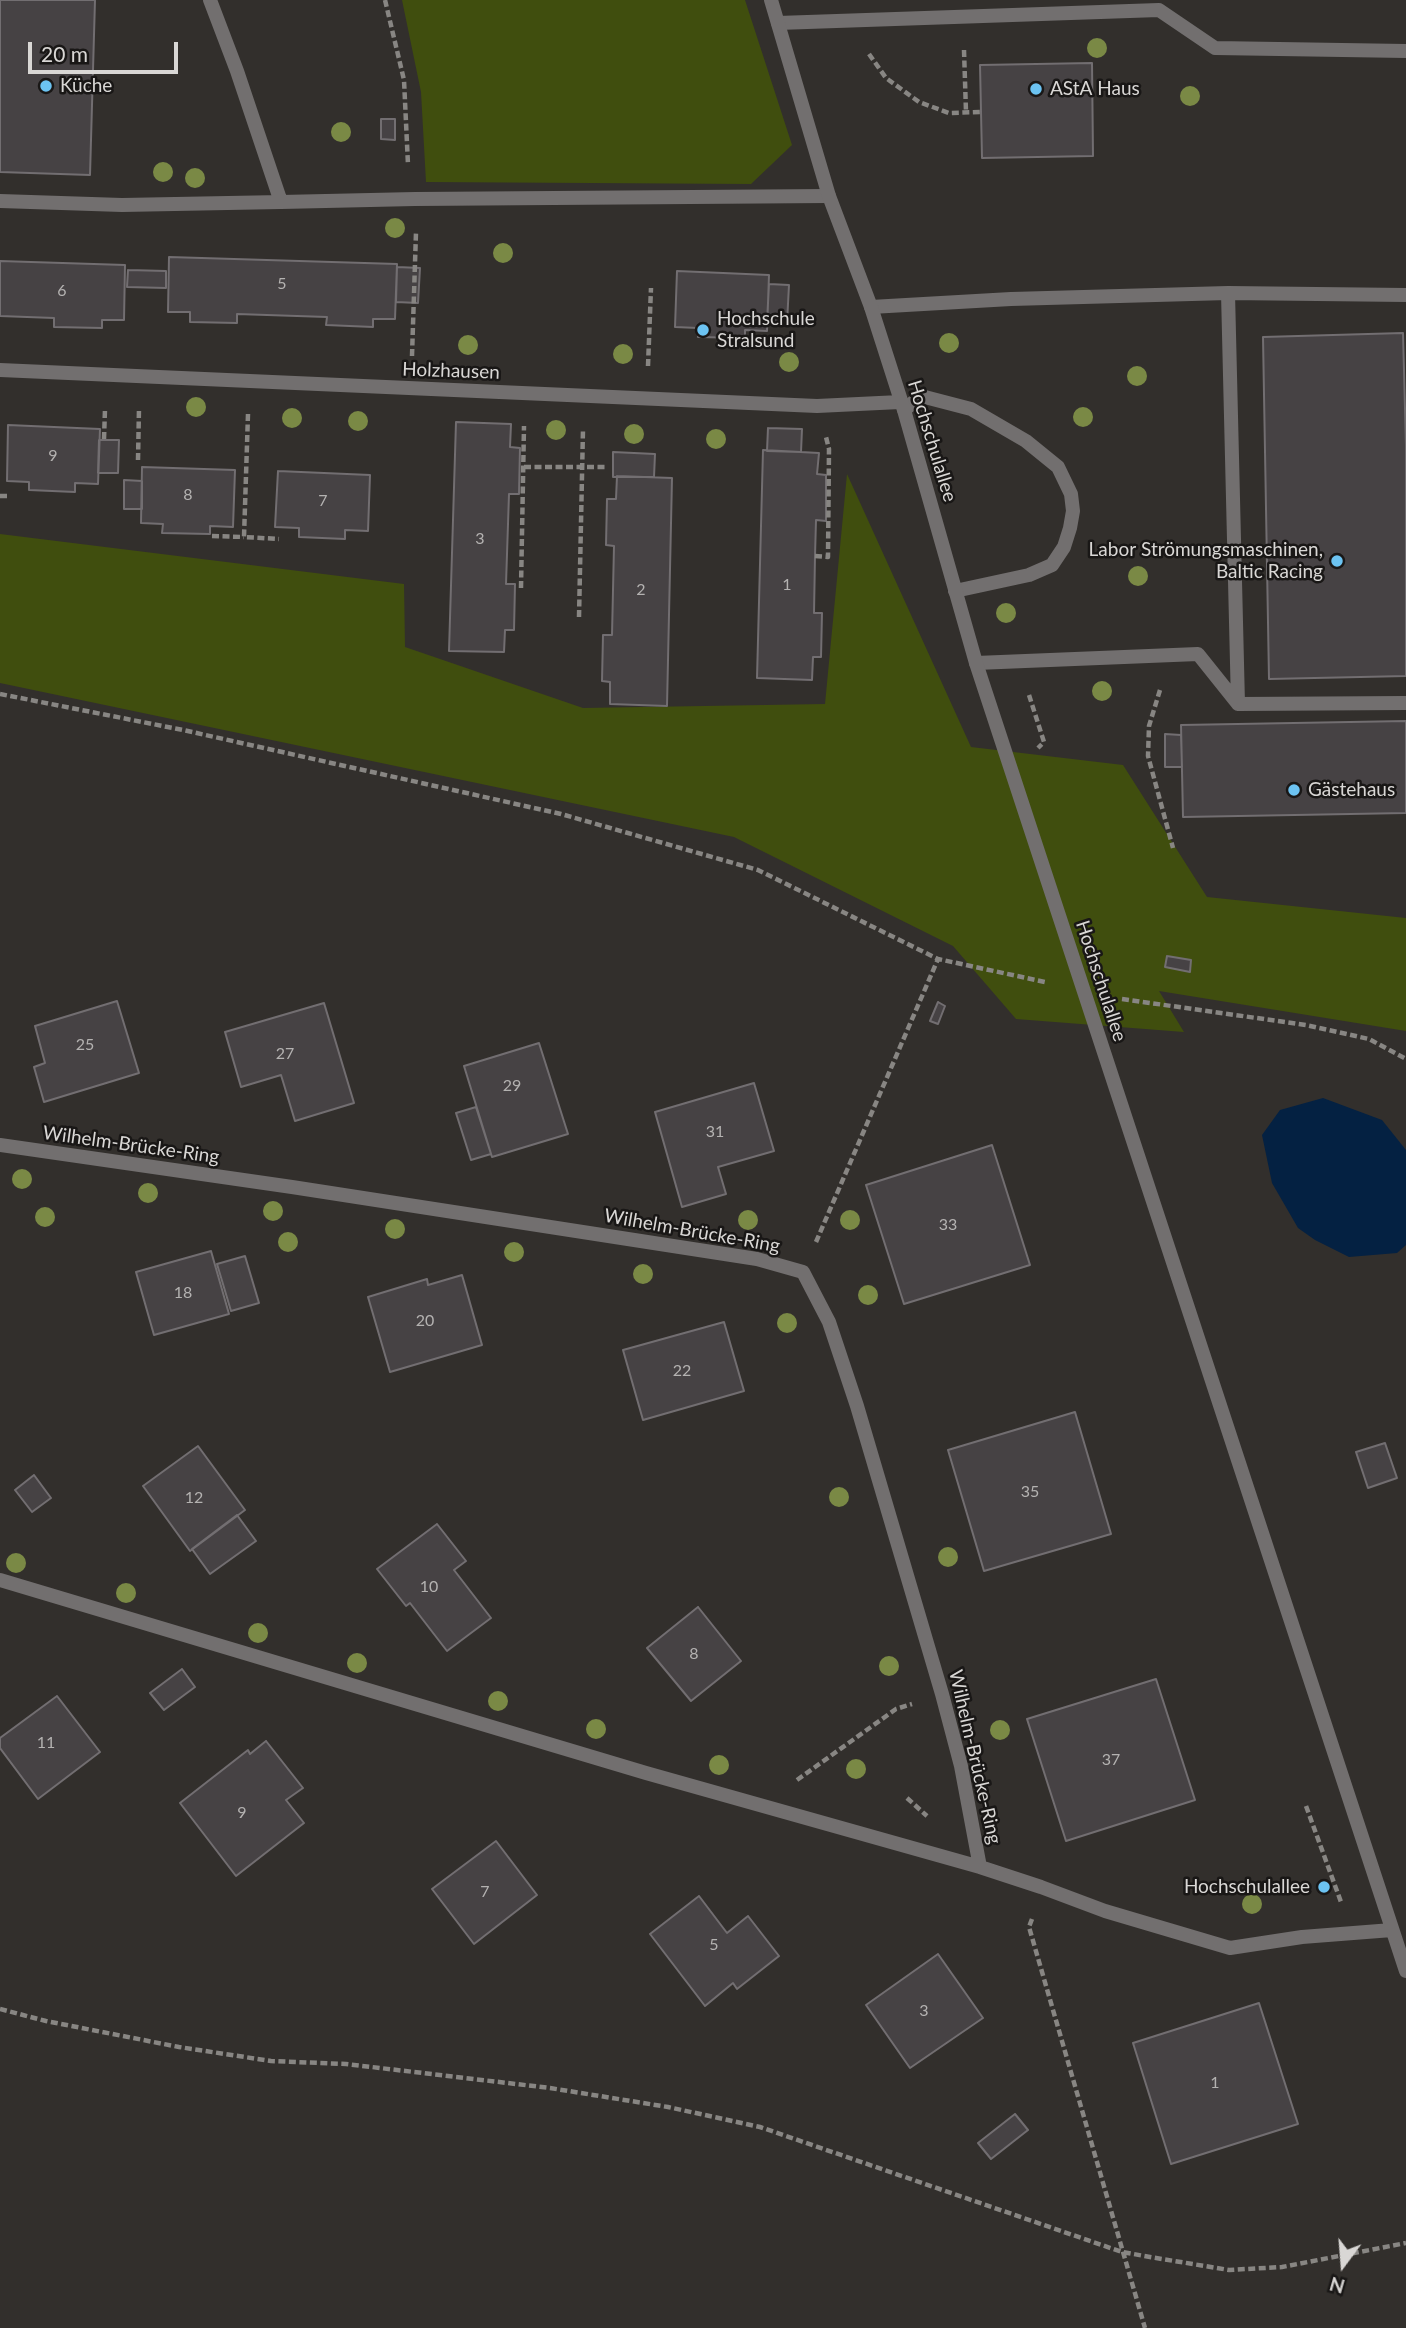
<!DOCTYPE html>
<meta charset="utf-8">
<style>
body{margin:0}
#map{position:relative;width:1406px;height:2328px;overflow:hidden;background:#322f2c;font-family:Lato,sans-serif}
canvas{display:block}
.north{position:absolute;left:1308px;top:2230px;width:70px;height:70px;-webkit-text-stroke:5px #191716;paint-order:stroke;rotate:196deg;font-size:19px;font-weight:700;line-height:28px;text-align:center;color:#d9d7d5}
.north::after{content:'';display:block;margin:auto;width:24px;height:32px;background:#d9d7d5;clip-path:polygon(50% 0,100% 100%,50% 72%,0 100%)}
.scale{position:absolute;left:28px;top:42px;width:150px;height:32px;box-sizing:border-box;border:4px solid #d9d7d5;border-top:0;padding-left:9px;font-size:21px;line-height:24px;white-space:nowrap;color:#d9d7d5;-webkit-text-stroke:5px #191716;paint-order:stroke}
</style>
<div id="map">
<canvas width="1406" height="2328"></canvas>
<div class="north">N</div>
<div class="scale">20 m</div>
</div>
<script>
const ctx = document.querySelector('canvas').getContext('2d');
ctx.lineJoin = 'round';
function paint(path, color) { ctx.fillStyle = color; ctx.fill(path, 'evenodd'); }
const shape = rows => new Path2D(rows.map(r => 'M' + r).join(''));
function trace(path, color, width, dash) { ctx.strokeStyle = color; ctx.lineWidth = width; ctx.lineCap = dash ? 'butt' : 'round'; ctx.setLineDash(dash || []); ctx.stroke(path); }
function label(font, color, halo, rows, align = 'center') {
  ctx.font = font + ' Lato,sans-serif'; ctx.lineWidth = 5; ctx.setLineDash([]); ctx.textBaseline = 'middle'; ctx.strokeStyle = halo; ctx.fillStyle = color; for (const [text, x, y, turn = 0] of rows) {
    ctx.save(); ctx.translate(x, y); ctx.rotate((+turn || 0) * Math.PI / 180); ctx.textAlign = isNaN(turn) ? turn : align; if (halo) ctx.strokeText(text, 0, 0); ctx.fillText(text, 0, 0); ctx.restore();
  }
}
paint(shape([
 [402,0,745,0,792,145,751,184,426,182,421,92],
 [847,474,971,747,1123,765,1207,897,1406,918,1406,1031,1159,991,1184,1032,1016,1019,953,946,734,837,0,683,0,534,404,584,405,647,583,708,825,704]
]), '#404e0e');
paint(shape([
 [1323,1098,1382,1120,1406,1150,1406,1245,1397,1253,1349,1257,1315,1240,1298,1228,1272,1183,1262,1135,1280,1110]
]), '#042142');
const building = shape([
 [0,0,95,0,90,175,0,172,0,0],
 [1092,63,1093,156,982,158,980,65,1092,63],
 [381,119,395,119,395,140,381,139,381,119],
 [169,257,397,264,395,319,373,319,373,327,326,325,327,317,237,314,237,323,190,322,190,312,168,312,169,257],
 [0,261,125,265,124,320,102,320,102,328,54,327,54,318,0,316,0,261],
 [397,267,420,268,418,303,396,302,397,267],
 [128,270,166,271,166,288,127,287,128,270],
 [677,271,769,275,767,331,745,330,745,338,698,337,698,328,675,327,677,271],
 [769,284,789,285,787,323,767,322,769,284],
 [1403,333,1406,446,1406,676,1269,679,1263,337,1403,333],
 [456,422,511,424,510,447,520,448,519,494,509,494,506,584,515,584,514,630,505,630,504,652,449,651,456,422],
 [8,425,100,429,98,484,75,483,75,492,29,490,29,482,7,481,8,425],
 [768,428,802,429,801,452,767,451,768,428],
 [99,440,119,440,118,473,98,473,99,440],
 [763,450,819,453,817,474,826,475,826,521,816,520,815,556,814,613,822,613,821,657,813,657,812,680,757,678,763,450],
 [613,452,655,454,654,477,613,477,613,452],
 [142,467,235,470,233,527,210,526,210,534,162,533,163,524,141,523,142,467],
 [278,471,370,475,368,531,345,530,345,539,299,537,299,528,275,527,278,471],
 [617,476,672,478,667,706,610,704,610,682,602,681,603,635,612,635,614,546,606,545,607,499,616,499,617,476],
 [124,480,142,481,142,509,124,509,124,480],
 [1406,721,1406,813,1183,817,1181,725,1406,721],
 [1165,734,1181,735,1182,767,1165,767,1165,734],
 [1167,956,1191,960,1190,972,1165,967,1167,956],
 [117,1001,139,1073,44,1102,34,1067,45,1063,35,1026,117,1001],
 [938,1002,945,1006,938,1024,930,1021,938,1002],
 [324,1003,354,1103,295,1121,281,1075,241,1087,225,1032,324,1003],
 [539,1043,568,1134,492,1157,464,1066,539,1043],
 [754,1083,774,1151,718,1167,726,1194,682,1207,655,1112,754,1083],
 [476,1107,491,1154,471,1160,456,1113,476,1107],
 [992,1145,1030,1265,904,1304,866,1185,992,1145],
 [211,1251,229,1314,154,1335,136,1272,211,1251],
 [245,1256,259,1303,231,1311,217,1264,245,1256],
 [462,1275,482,1345,390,1372,368,1297,427,1279,428,1285,462,1275],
 [724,1322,744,1391,643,1420,623,1350,724,1322],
 [1075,1412,1111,1534,984,1571,948,1450,1075,1412],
 [1385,1443,1397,1478,1368,1488,1356,1452,1385,1443],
 [198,1446,245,1510,190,1551,143,1486,198,1446],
 [34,1475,51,1498,32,1512,15,1490,34,1475],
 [237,1515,256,1541,210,1574,192,1549,237,1515],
 [437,1524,466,1561,454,1570,491,1618,447,1651,410,1603,406,1606,377,1569,437,1524],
 [698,1607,741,1661,691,1701,647,1648,698,1607],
 [182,1669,195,1687,164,1710,150,1693,182,1669],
 [1156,1679,1195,1800,1066,1841,1027,1719,1156,1679],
 [57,1696,100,1752,38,1799,0,1748,0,1738,57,1696],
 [266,1741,303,1788,286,1800,304,1823,236,1876,180,1803,248,1750,250,1754,266,1741],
 [496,1841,537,1895,474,1944,432,1889,496,1841],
 [699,1896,727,1933,748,1916,779,1956,737,1989,733,1983,705,2006,650,1934,699,1896],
 [938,1954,983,2018,910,2068,866,2005,938,1954],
 [1259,2003,1298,2124,1171,2164,1133,2043,1259,2003],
 [1015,2114,1028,2130,991,2159,978,2143,1015,2114]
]);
paint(building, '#464244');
trace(building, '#726e71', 2);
trace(shape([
 [385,0,404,80,408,165],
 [964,50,966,112],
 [869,54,886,78,919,102,949,113,981,112],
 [412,356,416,232],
 [648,366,651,288],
 [248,414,244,537,279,539],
 [104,439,105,409],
 [138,460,139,408],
 [524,467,608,467],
 [0,496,7,496],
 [212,536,244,537],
 [815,556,828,557,829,449,826,437],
 [521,588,524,426],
 [579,617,583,429],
 [1160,690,1149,726,1148,756,1173,848],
 [0,694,183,730,561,814,758,870,938,959,1045,982],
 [1029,695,1044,742,1038,748],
 [1122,999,1306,1025,1369,1039,1406,1059],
 [816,1242,938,959],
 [797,1780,896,1709,912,1704],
 [907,1798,927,1816],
 [1306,1806,1341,1902],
 [1032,1919,1029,1927,1145,2328],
 [0,2009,46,2021,179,2047,271,2061,346,2064,550,2088,668,2107,760,2127,1122,2252,1150,2257,1229,2270,1282,2267,1406,2243]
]), '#888683', 4.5, [7, 3.5]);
trace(shape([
 [210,0,237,71,281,202,415,199,829,196],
 [778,23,1159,10,1215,48,1406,51],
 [0,201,122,205,281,202],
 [1228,293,1238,704],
 [871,307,1011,299,1228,293,1406,295],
 [904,410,921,396,971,409,1026,441,1058,467,1071,494,1073,511,1070,528,1064,547,1052,565,1029,575,955,591],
 [976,663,1198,654,1238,704],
 [1238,704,1406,703]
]), '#726f6f', 14);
trace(shape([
 [771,0,829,196,871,307,904,410,976,663,1406,1971],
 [0,370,817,406,900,402],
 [0,1145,292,1187,757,1259,803,1272,829,1322,857,1406,942,1694,961,1766,980,1867,646,1773,0,1580],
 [980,1867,1041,1887,1105,1911,1230,1948,1302,1937,1392,1930]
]), '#726f6f', 14);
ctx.fillStyle = '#7a8945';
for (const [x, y] of [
 [1097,48],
 [1190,96],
 [341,132],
 [163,172],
 [195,178],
 [395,228],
 [503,253],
 [949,343],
 [468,345],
 [623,354],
 [789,362],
 [1137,376],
 [196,407],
 [1083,417],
 [292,418],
 [358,421],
 [556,430],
 [634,434],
 [716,439],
 [1138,576],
 [1006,613],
 [1102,691],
 [22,1179],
 [148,1193],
 [273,1211],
 [45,1217],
 [748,1220],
 [850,1220],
 [395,1229],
 [288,1242],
 [514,1252],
 [643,1274],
 [868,1295],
 [787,1323],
 [839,1497],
 [948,1557],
 [16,1563],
 [126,1593],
 [258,1633],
 [357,1663],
 [889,1666],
 [498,1701],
 [596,1729],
 [1000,1730],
 [719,1765],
 [856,1769],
 [1252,1904]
]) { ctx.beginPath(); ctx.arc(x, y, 10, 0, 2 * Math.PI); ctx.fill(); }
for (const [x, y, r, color] of [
 [46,86,7,"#6cc3f2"],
 [1036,89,7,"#6cc3f2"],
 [703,330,7,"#6cc3f2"],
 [1337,561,7,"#6cc3f2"],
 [1294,790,7,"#6cc3f2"],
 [1324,1887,7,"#6cc3f2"]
]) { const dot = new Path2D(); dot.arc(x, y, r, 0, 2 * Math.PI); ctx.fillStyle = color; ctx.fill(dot); trace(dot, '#191716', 2.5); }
label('16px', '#b4b2b1', null, [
 ["5",282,284],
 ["6",62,291],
 ["9",53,456],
 ["8",188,495],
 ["7",323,501],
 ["3",480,539],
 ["1",787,585],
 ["2",641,590],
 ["25",85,1045],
 ["27",285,1054],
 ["29",512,1086],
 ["31",715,1132],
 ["33",948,1225],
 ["18",183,1293],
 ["20",425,1321],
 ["22",682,1371],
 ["35",1030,1492],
 ["12",194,1498],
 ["10",429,1587],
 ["8",694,1654],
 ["11",46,1743],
 ["37",1111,1760],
 ["9",242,1813],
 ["7",485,1892],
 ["5",714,1945],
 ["3",924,2011],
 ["1",1215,2083]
]);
label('19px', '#d9d7d5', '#191716', [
 ["Küche",60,86],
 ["AStA Haus",1050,89],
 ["Hochschule",717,319],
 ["Stralsund",717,341],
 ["Labor Strömungsmaschinen,",1323,550,"right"],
 ["Baltic Racing",1323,572,"right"],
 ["Gästehaus",1308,790],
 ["Hochschulallee",1310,1887,"right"]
], 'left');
label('19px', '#d9d7d5', '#191716', [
 ["Holzhausen",451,371,2],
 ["Hochschulallee",932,441,73],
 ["Hochschulallee",1101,981,72],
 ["Wilhelm-Brücke-Ring",131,1145,8],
 ["Wilhelm-Brücke-Ring",692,1231,10],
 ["Wilhelm-Brücke-Ring",975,1757,77]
]);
</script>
